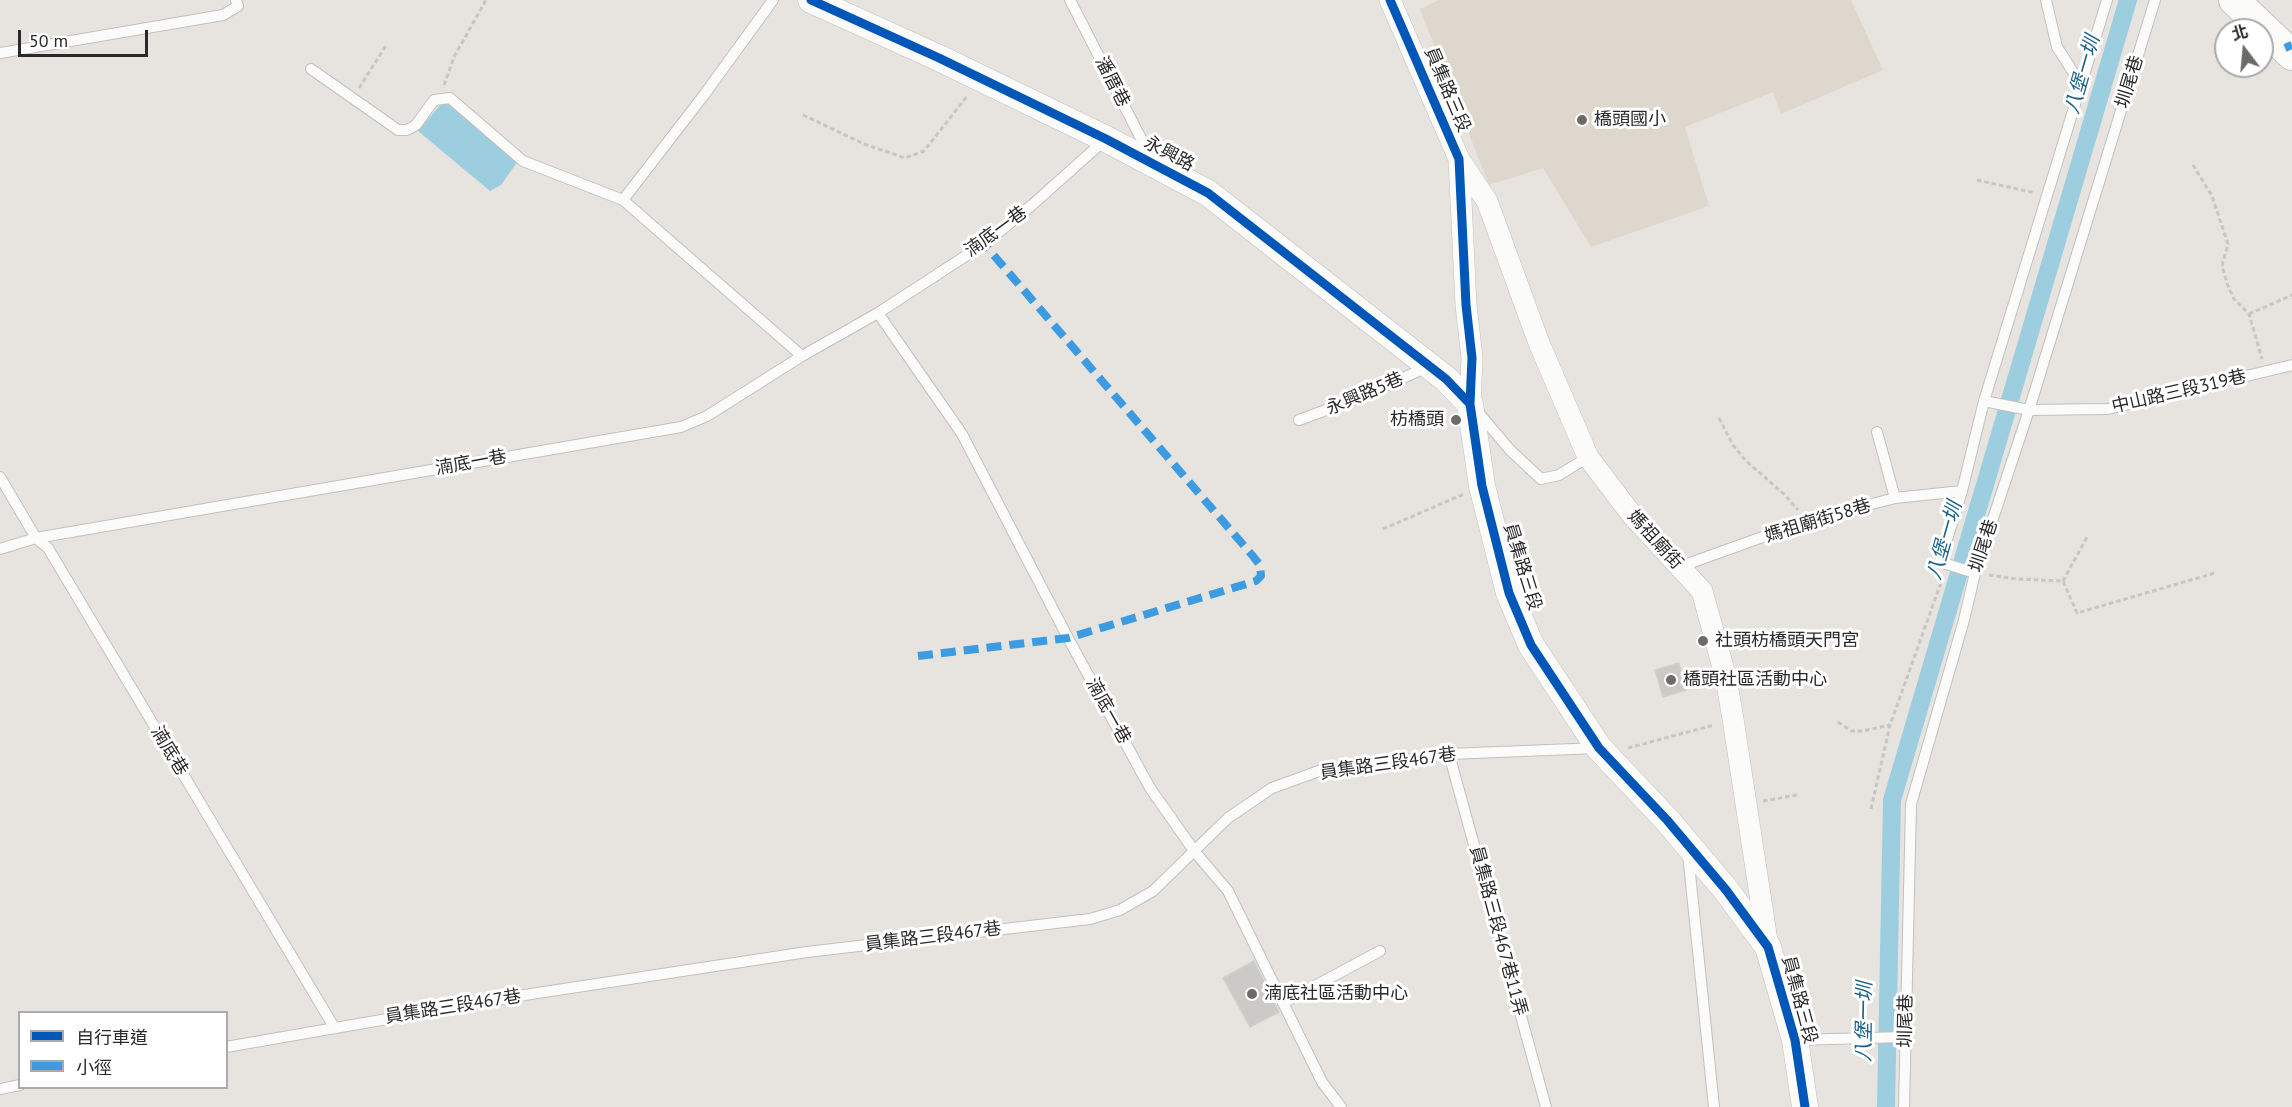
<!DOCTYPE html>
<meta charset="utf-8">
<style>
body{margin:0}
#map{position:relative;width:2292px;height:1107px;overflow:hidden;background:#e7e4e0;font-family:"PT Sans","Noto Sans TC",sans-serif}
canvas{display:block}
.legend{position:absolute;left:18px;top:1011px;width:210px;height:78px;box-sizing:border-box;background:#fff;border:2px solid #aaa;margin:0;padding:8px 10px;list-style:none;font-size:18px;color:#2a2a2a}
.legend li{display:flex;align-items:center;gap:12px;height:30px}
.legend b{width:30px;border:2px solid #aaa}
.north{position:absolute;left:2214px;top:18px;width:60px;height:60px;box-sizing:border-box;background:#fff;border:2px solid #aaa;border-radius:50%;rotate:344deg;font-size:16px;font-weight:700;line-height:24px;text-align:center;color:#2a2a2a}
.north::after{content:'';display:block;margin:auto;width:21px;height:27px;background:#6c6b6a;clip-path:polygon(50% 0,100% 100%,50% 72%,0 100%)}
.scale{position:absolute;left:18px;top:30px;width:130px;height:27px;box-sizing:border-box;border:3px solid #2a2a2a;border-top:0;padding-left:8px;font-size:18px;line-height:21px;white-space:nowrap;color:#2a2a2a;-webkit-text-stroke:4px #fff;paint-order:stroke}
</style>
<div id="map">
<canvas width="2292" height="1107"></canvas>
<ul class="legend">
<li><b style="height:8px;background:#0057b8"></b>自行車道</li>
<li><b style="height:8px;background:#3d9ce1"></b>小徑</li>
</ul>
<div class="north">北</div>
<div class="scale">50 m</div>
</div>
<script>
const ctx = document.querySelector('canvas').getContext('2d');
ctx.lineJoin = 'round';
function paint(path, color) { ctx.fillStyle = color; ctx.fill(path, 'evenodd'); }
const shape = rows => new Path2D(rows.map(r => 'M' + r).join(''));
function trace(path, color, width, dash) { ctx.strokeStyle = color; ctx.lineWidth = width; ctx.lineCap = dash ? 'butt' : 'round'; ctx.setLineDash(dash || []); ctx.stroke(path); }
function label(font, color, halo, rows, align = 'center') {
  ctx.font = font + ' "PT Sans","Noto Sans TC",sans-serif'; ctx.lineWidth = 6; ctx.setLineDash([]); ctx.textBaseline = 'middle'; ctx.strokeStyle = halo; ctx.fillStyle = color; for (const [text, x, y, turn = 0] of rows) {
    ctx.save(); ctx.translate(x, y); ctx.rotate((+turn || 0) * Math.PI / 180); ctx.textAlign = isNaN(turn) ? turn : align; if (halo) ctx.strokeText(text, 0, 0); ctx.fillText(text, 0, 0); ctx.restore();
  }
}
paint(shape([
 [1439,0,1851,0,1883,70,1781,114,1773,92,1685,127,1709,206,1591,247,1543,168,1489,185,1420,9]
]), '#ded7cd');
paint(shape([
 [441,104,450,104,518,161,501,185,490,191,418,131]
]), '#9ccee0');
trace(shape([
 [1886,1107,1892,800,2128,0]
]), '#9ccee0', 18);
const building = shape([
 [1679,663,1686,690,1663,697,1655,670,1679,663],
 [1254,961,1279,1012,1250,1027,1223,978,1254,961]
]);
paint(building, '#cccac7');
trace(building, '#d2d0cc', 1.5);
const service = shape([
 [1070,0,1151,158],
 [2046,0,2057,47,2082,86],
 [0,53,223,15,238,6,236,0],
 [311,69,398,130,407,130,416,125,434,100,450,98,523,161,623,200,704,95,773,0],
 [623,200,802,356],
 [878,313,962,434,1068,638,1150,788,1195,852,1228,891,1322,1082,1341,1107],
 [1984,401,2029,410,2108,409,2292,365],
 [1477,411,1510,450,1541,479,1559,475,1588,457],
 [1299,420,1364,396,1429,366],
 [1877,432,1895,498],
 [0,477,36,538,48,548,334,1027],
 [0,549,36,538,681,427,707,416,802,356,878,313,984,244,1032,205,1106,139],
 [1679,567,1807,521,1895,498,1962,491],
 [1975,573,1940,562,1962,491,1984,401,2107,0],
 [1449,754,1546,1107],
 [1688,854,1714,1107],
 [1283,1003,1380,951],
 [1795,1040,1905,1037],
 [226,1047,531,994,807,952,1090,919,1120,910,1153,891,1228,818,1272,788,1319,771,1449,754,1598,748],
 [0,1089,20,1085],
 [1904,1107,1911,804,1964,620,1975,573,2029,410,2155,0]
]);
const minor = shape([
 [1390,0,1459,159,1466,305,1472,358,1470,404],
 [1459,159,1487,201,1539,343,1588,457,1632,515,1702,591,1726,678,1733,719,1768,947]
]);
const tertiary = shape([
 [811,0,939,58,1106,139,1208,193,1446,379,1470,404,1482,486,1509,593,1531,645,1599,748,1667,820,1726,890,1768,947,1795,1040,1805,1107]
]);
const secondary = shape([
 [2234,0,2292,55]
]);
trace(service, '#c2c0c0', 12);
trace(minor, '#c2c0c0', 22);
trace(tertiary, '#c2c0c0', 27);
trace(secondary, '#c2c0c0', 32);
trace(shape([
 [444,85,454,57,486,0],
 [359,88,387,44],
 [803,115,864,144,905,158,924,151,968,95],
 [2193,165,2212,196,2228,244,2222,266,2228,286,2234,299,2249,314,2262,359],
 [1977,180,2035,193],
 [2249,314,2292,295],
 [1719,418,1733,445,1745,460,1785,495,1798,510],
 [1383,529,1464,494],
 [1989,575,2017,579,2063,581,2077,613,2215,573],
 [2063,581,2087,537],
 [1838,722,1851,731,1863,731,1890,725],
 [1628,748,1714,725],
 [1763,801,1797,795],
 [1871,809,1890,725,1943,577]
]), '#c6c6c5', 3, [4.5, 3]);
trace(service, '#fbfbfa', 10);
trace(minor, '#fbfbfa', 21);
trace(tertiary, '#fbfbfa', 26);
trace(secondary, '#fbfbfa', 30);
trace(shape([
 [2285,48,2292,45],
 [918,656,1068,638,1256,581,1261,576,1260,565,1252,555,984,244]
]), '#3d9ce1', 8, [15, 8]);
trace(shape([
 [811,0,939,58,1106,139,1208,193,1446,379,1470,404],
 [1390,0,1459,159,1466,305,1472,358,1470,404,1482,486,1509,593,1531,645,1599,748,1667,820,1726,890,1768,947,1795,1040,1805,1107]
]), '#0057b8', 9);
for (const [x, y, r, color] of [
 [1582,120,6,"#6c6b6a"],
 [1456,420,6,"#6c6b6a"],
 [1703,641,6,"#6c6b6a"],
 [1671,680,6,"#6c6b6a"],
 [1252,994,6,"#6c6b6a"]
]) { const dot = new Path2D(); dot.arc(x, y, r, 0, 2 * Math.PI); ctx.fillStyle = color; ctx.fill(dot); trace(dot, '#fff', 2); }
label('18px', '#2a2a2a', '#fff', [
 ["潘厝巷",1112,82,63],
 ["圳尾巷",2130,82,-73],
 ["員集路三段",1447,90,67],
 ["永興路",1169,154,28],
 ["湳底一巷",996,232,-36],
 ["中山路三段319巷",2179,392,-13],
 ["永興路5巷",1365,394,-23],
 ["湳底一巷",471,463,-10],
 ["媽祖廟街58巷",1818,521,-17],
 ["媽祖廟街",1655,540,48],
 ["圳尾巷",1984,546,-72],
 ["員集路三段",1522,567,73],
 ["湳底一巷",1108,711,61],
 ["湳底巷",169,751,59],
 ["員集路三段467巷",1388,764,-8],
 ["員集路三段467巷11弄",1498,931,75],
 ["員集路三段467巷",933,937,-7],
 ["員集路三段",1799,1000,75],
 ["員集路三段467巷",453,1007,-9],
 ["圳尾巷",1906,1021,-89]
]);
label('18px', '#2a2a2a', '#fff', [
 ["橋頭國小",1594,120],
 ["枋橋頭",1444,420,"right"],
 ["社頭枋橋頭天門宮",1715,641],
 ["橋頭社區活動中心",1683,680],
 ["湳底社區活動中心",1264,994]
], 'left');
label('italic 20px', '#1d638a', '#fff', [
 ["八堡一圳",2083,75,-74],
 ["八堡一圳",1945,541,-74],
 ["八堡一圳",1865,1022,-89]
]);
</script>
